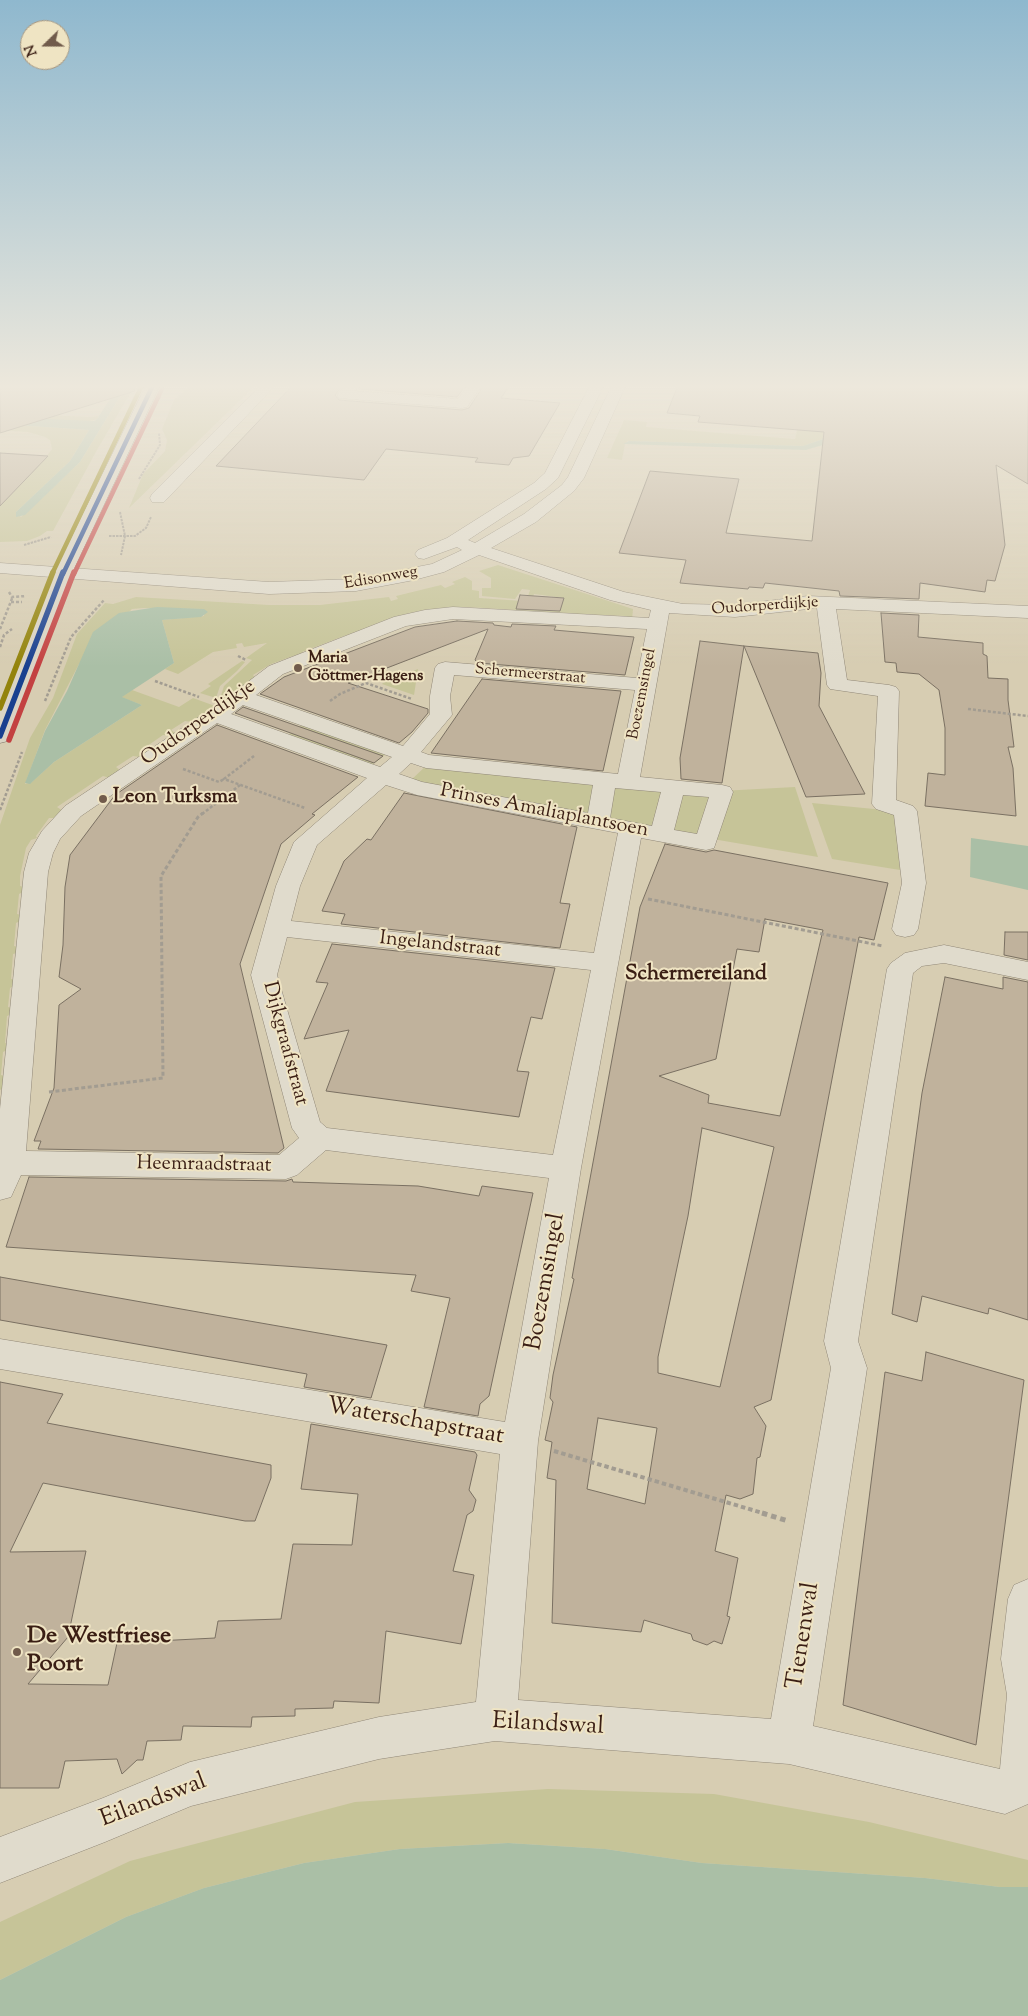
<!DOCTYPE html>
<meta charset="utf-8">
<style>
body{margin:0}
#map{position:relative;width:1028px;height:2016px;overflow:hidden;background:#d7cdb2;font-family:"Sorts Mill Goudy",serif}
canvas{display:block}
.north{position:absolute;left:20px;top:20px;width:50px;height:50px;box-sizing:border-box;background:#efe4c3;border:1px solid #a7957d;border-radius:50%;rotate:248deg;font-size:14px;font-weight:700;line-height:20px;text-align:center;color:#3a1e14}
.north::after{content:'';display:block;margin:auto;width:18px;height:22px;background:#715b4b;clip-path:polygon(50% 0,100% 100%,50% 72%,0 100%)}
</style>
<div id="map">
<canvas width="1028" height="2016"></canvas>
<div class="north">N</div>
</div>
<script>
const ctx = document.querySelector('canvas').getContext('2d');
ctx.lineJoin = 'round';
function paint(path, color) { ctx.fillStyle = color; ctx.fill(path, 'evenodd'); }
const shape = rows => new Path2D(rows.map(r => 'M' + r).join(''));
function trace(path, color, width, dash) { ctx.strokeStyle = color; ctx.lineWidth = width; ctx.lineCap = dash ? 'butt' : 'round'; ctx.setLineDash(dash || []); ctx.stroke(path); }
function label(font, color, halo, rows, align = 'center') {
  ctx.font = font + ' "Sorts Mill Goudy",serif'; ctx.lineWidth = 4; ctx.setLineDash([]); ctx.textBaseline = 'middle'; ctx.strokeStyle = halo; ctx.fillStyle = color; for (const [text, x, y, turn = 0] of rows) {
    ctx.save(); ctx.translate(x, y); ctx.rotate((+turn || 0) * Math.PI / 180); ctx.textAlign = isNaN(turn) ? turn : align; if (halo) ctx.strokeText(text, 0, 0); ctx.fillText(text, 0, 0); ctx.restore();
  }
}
paint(shape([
 [127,385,135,385,97,450,53,531,47,531,40,536,27,541,0,542,0,506,32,473,29,464,40,465,52,449,50,440,45,437,28,432,0,430,0,424,89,430,70,461,16,512,21,517,80,462],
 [191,385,256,385,129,508,143,474,165,451,167,440,162,429,174,400],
 [808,385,833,385,823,439,803,446,628,441,625,444,622,460,607,458,624,420,647,422,646,427,795,439],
 [0,413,91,417,99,416,97,419,87,422,0,417],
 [498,565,633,609,632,620,625,616,577,614,575,616,567,613,466,607,344,636,302,652,304,655,293,656,271,664,253,675,256,679,223,701,220,699,224,686,252,660,246,658,267,643,244,647,242,643,236,644,237,648,213,652,178,674,165,669,174,663,162,620,204,616,204,609,144,608,132,609,79,664,45,730,25,784,32,782,54,762,142,705,121,697,132,690,179,707,193,698,215,706,192,722,185,721,171,730,175,733,171,736,163,735,143,749,147,752,140,757,133,756,116,767,121,771,110,778,103,776,57,807,63,811,57,818,49,818,36,836,37,838,31,840,26,848,20,876,20,886,24,887,23,892,19,894,17,914,21,915,20,921,16,923,14,946,18,947,17,953,13,954,11,979,15,980,13,986,10,988,8,1007,12,1008,12,1014,7,1016,5,1043,8,1044,7,1050,3,1052,1,1075,4,1076,5,1087,0,1090,0,825,30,738,53,698,77,634,105,603,113,604,136,597,269,605,320,605,389,597,391,601,398,599,396,596,441,585,445,588,455,584,452,582,465,577,472,581,472,590,479,591,479,598,552,603,564,598,534,594,532,600,527,599,530,590,522,589,515,599,482,596,482,588,491,588,491,578,479,571],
 [242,661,245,662,237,671,220,686,216,698,200,693,211,686,208,684],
 [418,669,414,695,382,684,383,683],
 [305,723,389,752,369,767,285,737],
 [428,764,721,791,795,787,818,857,660,830,410,781],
 [812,803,895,811,900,870,832,859],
 [548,1789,714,1794,869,1822,1028,1860,1028,1887,1000,1887,925,1878,702,1863,605,1849,508,1843,400,1849,304,1863,204,1888,126,1917,0,1980,0,1922,130,1861,355,1802]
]), '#c6c498');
paint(shape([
 [119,385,127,385,80,462,25,515,16,517,16,512,70,461,89,430,0,424,0,417,94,421,97,419],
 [833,385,830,443,816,447,806,450,623,444,629,441,803,446,823,439],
 [157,607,204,609,208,612,201,617,162,620,174,663,122,697,142,705,54,762,30,784,25,783,45,731,67,691,93,632,119,613],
 [971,838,1028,846,1028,890,970,877],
 [508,1843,605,1849,702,1863,925,1878,1000,1887,1028,1887,1028,2016,0,2016,0,1980,126,1917,204,1888,304,1863,400,1849]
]), '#aabfa6');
const building = shape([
 [0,385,134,385,135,391,0,433,0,385],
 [293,385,343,385,335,395,339,400,462,410,469,408,484,385,510,385,501,398,560,403,529,456,513,458,509,465,475,462,478,458,386,449,364,480,216,466,293,385],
 [362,385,466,385,457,397,359,389,362,385],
 [678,385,1028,385,1028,484,996,465,1005,545,995,581,987,580,985,592,920,583,919,599,840,596,839,591,765,583,763,588,749,587,748,589,680,583,686,560,619,553,650,471,739,479,726,533,812,541,824,432,698,422,700,416,667,413,678,385],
 [0,453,48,456,0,506,0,453],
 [520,595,564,598,560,611,516,609,520,595],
 [881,613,919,615,918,637,983,643,983,654,987,656,988,678,1008,679,1008,700,1014,747,1008,747,1013,768,1016,816,925,806,928,773,945,775,945,728,939,690,919,674,897,672,896,663,885,662,881,613],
 [457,621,493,623,494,625,511,627,512,624,556,626,554,630,634,637,625,675,478,663,475,660,488,629,348,683,428,709,428,713,412,732,399,743,260,694,284,677,415,627,457,621],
 [700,641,744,646,722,783,681,779,680,758,700,641],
 [744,646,818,653,821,673,819,706,865,794,806,797,744,646],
 [482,679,621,691,603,771,431,753,482,679],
 [243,707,383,756,374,763,235,713,243,707],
 [217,725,358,777,312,814,315,815,281,844,240,964,284,1148,278,1153,38,1149,41,1141,34,1141,54,1088,59,1005,81,989,59,977,63,945,65,887,70,855,115,795,217,725],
 [404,793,577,827,560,903,570,904,560,948,341,924,345,914,322,911,344,861,367,839,371,840,404,793],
 [665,844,706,852,714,850,888,883,874,940,859,937,771,1400,754,1407,766,1426,760,1457,757,1458,753,1494,740,1499,726,1495,715,1551,738,1558,727,1616,730,1617,722,1644,714,1641,707,1645,693,1640,691,1634,644,1620,641,1632,552,1623,556,1480,547,1478,552,1442,545,1440,553,1402,550,1398,553,1375,574,1279,572,1278,578,1244,640,907,665,844],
 [765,919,823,930,780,1116,708,1103,709,1095,659,1076,716,1059,737,949,759,952,765,919],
 [702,1128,774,1147,720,1387,658,1373,658,1357,688,1216,702,1128],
 [598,1418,657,1428,645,1504,587,1489,598,1418],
 [1005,932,1028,932,1028,960,1004,955,1005,932],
 [332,944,555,968,542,1019,531,1017,517,1071,529,1072,519,1117,326,1091,349,1030,304,1039,328,983,316,982,332,944],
 [945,977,1003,989,1003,977,1028,982,1028,1320,989,1308,988,1314,922,1296,917,1322,892,1314,922,1093,945,977],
 [29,1177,286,1181,292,1179,293,1182,418,1186,479,1196,482,1186,533,1193,489,1396,480,1404,478,1416,424,1407,450,1298,411,1291,416,1275,6,1247,29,1177],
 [0,1277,215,1315,387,1345,371,1398,304,1387,307,1374,0,1320,0,1277],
 [926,1352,1024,1380,976,1745,843,1705,885,1372,922,1381,926,1352],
 [0,1382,63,1394,47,1423,271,1465,271,1478,255,1521,245,1521,43,1483,10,1552,86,1551,68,1637,28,1684,108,1685,117,1643,215,1638,218,1621,281,1619,293,1544,352,1545,358,1494,301,1489,311,1424,475,1452,477,1455,469,1490,476,1500,473,1511,467,1515,453,1571,474,1575,461,1644,386,1631,379,1703,334,1701,333,1708,295,1709,295,1716,252,1717,251,1727,183,1726,181,1740,147,1741,143,1760,137,1760,122,1774,117,1759,65,1761,59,1788,0,1788,0,1382]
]);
paint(building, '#c0b29c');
trace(building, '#7a7062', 1);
const minor = shape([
 [261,385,276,385,164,502,152,502,150,498,152,494,261,385],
 [345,385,360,385,355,391,458,399,468,385,482,385,467,407,462,408,339,398,337,395,345,385],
 [590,385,604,385,558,478,546,489,468,540,475,543,524,514,562,485,568,477,612,385,626,385,584,478,574,491,536,522,491,548,624,592,683,604,735,605,808,596,1028,606,1028,618,836,609,847,680,889,685,896,687,899,691,896,800,913,806,917,811,926,883,918,929,914,935,905,937,896,935,892,929,902,883,894,815,876,809,872,804,878,696,830,689,827,685,817,608,735,617,669,613,640,777,722,785,730,787,733,792,714,848,706,850,641,838,581,1168,538,1441,518,1700,771,1719,831,1368,824,1341,887,969,891,963,905,953,944,945,1028,962,1028,980,944,963,922,966,913,973,858,1341,867,1368,813,1726,1000,1769,1007,1695,1001,1659,1008,1599,1014,1585,1028,1579,1028,1804,1005,1814,789,1764,495,1741,379,1759,191,1806,105,1842,0,1883,0,1837,103,1798,190,1762,379,1717,476,1702,500,1454,0,1369,0,1339,505,1422,549,1178,326,1150,297,1175,286,1179,21,1175,11,1197,0,1200,0,1109,24,872,29,853,42,831,65,806,220,703,269,666,394,617,425,610,453,607,649,618,651,610,610,600,479,555,444,572,414,580,356,591,269,594,0,573,0,563,269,582,356,579,432,564,462,550,457,547,424,559,418,558,415,554,418,550,447,538,534,483,545,473,590,385],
 [453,619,647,629,637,678,445,662,438,664,435,668,430,696,430,714,403,746,256,695,283,674,406,626,453,619],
 [454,675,635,690,618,774,429,755,421,752,452,715,450,696,454,675],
 [243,705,392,757,380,767,231,714,243,705],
 [217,723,367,778,294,842,276,886,251,975,292,1128,299,1138,279,1155,26,1151,48,872,53,853,60,839,81,816,217,723],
 [411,763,426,768,593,785,588,813,422,782,399,774,411,763],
 [386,785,417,795,618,833,594,953,291,921,300,886,317,845,386,785],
 [615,788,661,792,652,826,610,818,615,788],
 [683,795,709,797,697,834,674,830,683,795],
 [287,937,591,970,553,1155,327,1128,320,1122,277,975,287,937]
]);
const major = shape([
 [146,385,160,385,72,573,11,736,8,741,0,743,0,709,54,573,146,385]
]);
trace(minor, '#908777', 1);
trace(major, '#7a7062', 1);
trace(shape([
 [139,479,160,445,159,433],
 [120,512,125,536,121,555],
 [109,536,135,536,146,528,151,517],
 [24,545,51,537]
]), '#a29c91', 2, [2.5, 1]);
trace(shape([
 [9,592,12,597,26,596],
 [11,602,22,602],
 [0,629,13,596],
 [0,647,4,635,12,629],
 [238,656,246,660],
 [155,681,199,697],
 [45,701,71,637,104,600],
 [330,701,340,694,366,683,412,699],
 [968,709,1028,716],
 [254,756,224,779,305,808],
 [183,769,219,782,224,779],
 [0,810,22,752],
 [202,814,240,785]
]), '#a29c91', 2.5, [3, 2]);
trace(shape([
 [648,899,883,946],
 [49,1092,163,1078,161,876,198,817,203,813]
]), '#a29c91', 3, [4, 2.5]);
trace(shape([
 [554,1451,766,1514]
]), '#a29c91', 4, [4.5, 3]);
trace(shape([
 [762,1513,788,1521]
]), '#a29c91', 5, [5.5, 4]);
paint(minor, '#e0dbcc');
paint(major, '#dad4c4');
trace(shape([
 [63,574,153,385]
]), '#19408f', 4.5);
trace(shape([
 [0,736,63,572]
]), '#19408f', 5.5);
trace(shape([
 [74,574,162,389]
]), '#c34141', 4.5);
trace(shape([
 [9,740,74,572]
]), '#c34141', 5.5);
trace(shape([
 [52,574,142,385]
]), '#93830b', 4.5);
trace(shape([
 [0,708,53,572]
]), '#93830b', 5.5);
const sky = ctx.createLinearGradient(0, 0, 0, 667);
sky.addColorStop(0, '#8fb8ce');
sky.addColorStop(0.58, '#ede8dc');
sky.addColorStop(1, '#ede8dc00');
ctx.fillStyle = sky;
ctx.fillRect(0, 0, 1028, 667);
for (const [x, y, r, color] of [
 [298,668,5,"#715b4b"],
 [103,799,5,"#715b4b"],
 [17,1652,5,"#715b4b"]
]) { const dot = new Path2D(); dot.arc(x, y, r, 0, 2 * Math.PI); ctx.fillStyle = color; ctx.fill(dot); trace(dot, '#efe4c3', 2); }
label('16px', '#3a1e14', '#efe4c3', [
 ["Edisonweg",381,579,-10],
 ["Oudorperdijkje",765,607,-4],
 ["Schermeerstraat",530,675,5],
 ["Boezemsingel",643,694,-79]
]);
label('bold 16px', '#3a1e14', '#efe4c3', [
 ["Maria",308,659],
 ["Göttmer-Hagens",308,677]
], 'left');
label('20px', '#3a1e14', '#efe4c3', [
 ["Oudorperdijkje",199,724,-35],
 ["Prinses Amaliaplantsoen",544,812,11],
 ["Ingelandstraat",440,946,6],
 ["Dijkgraafstraat",284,1044,75],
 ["Heemraadstraat",204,1166,1]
]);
label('bold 20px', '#3a1e14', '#efe4c3', [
 ["Leon Turksma",113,799]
], 'left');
label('bold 21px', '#3a1e14', '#efe4c3', [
 ["Schermereiland",696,975]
]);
label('24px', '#3a1e14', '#efe4c3', [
 ["Boezemsingel",547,1282,-80],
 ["Waterschapstraat",415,1423,10],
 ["Tienenwal",805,1636,-81],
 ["Eilandswal",548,1726,3],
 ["Eilandswal",154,1802,-21]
]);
label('bold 24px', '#3a1e14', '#efe4c3', [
 ["De Westfriese",27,1638],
 ["Poort",27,1666]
], 'left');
</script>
